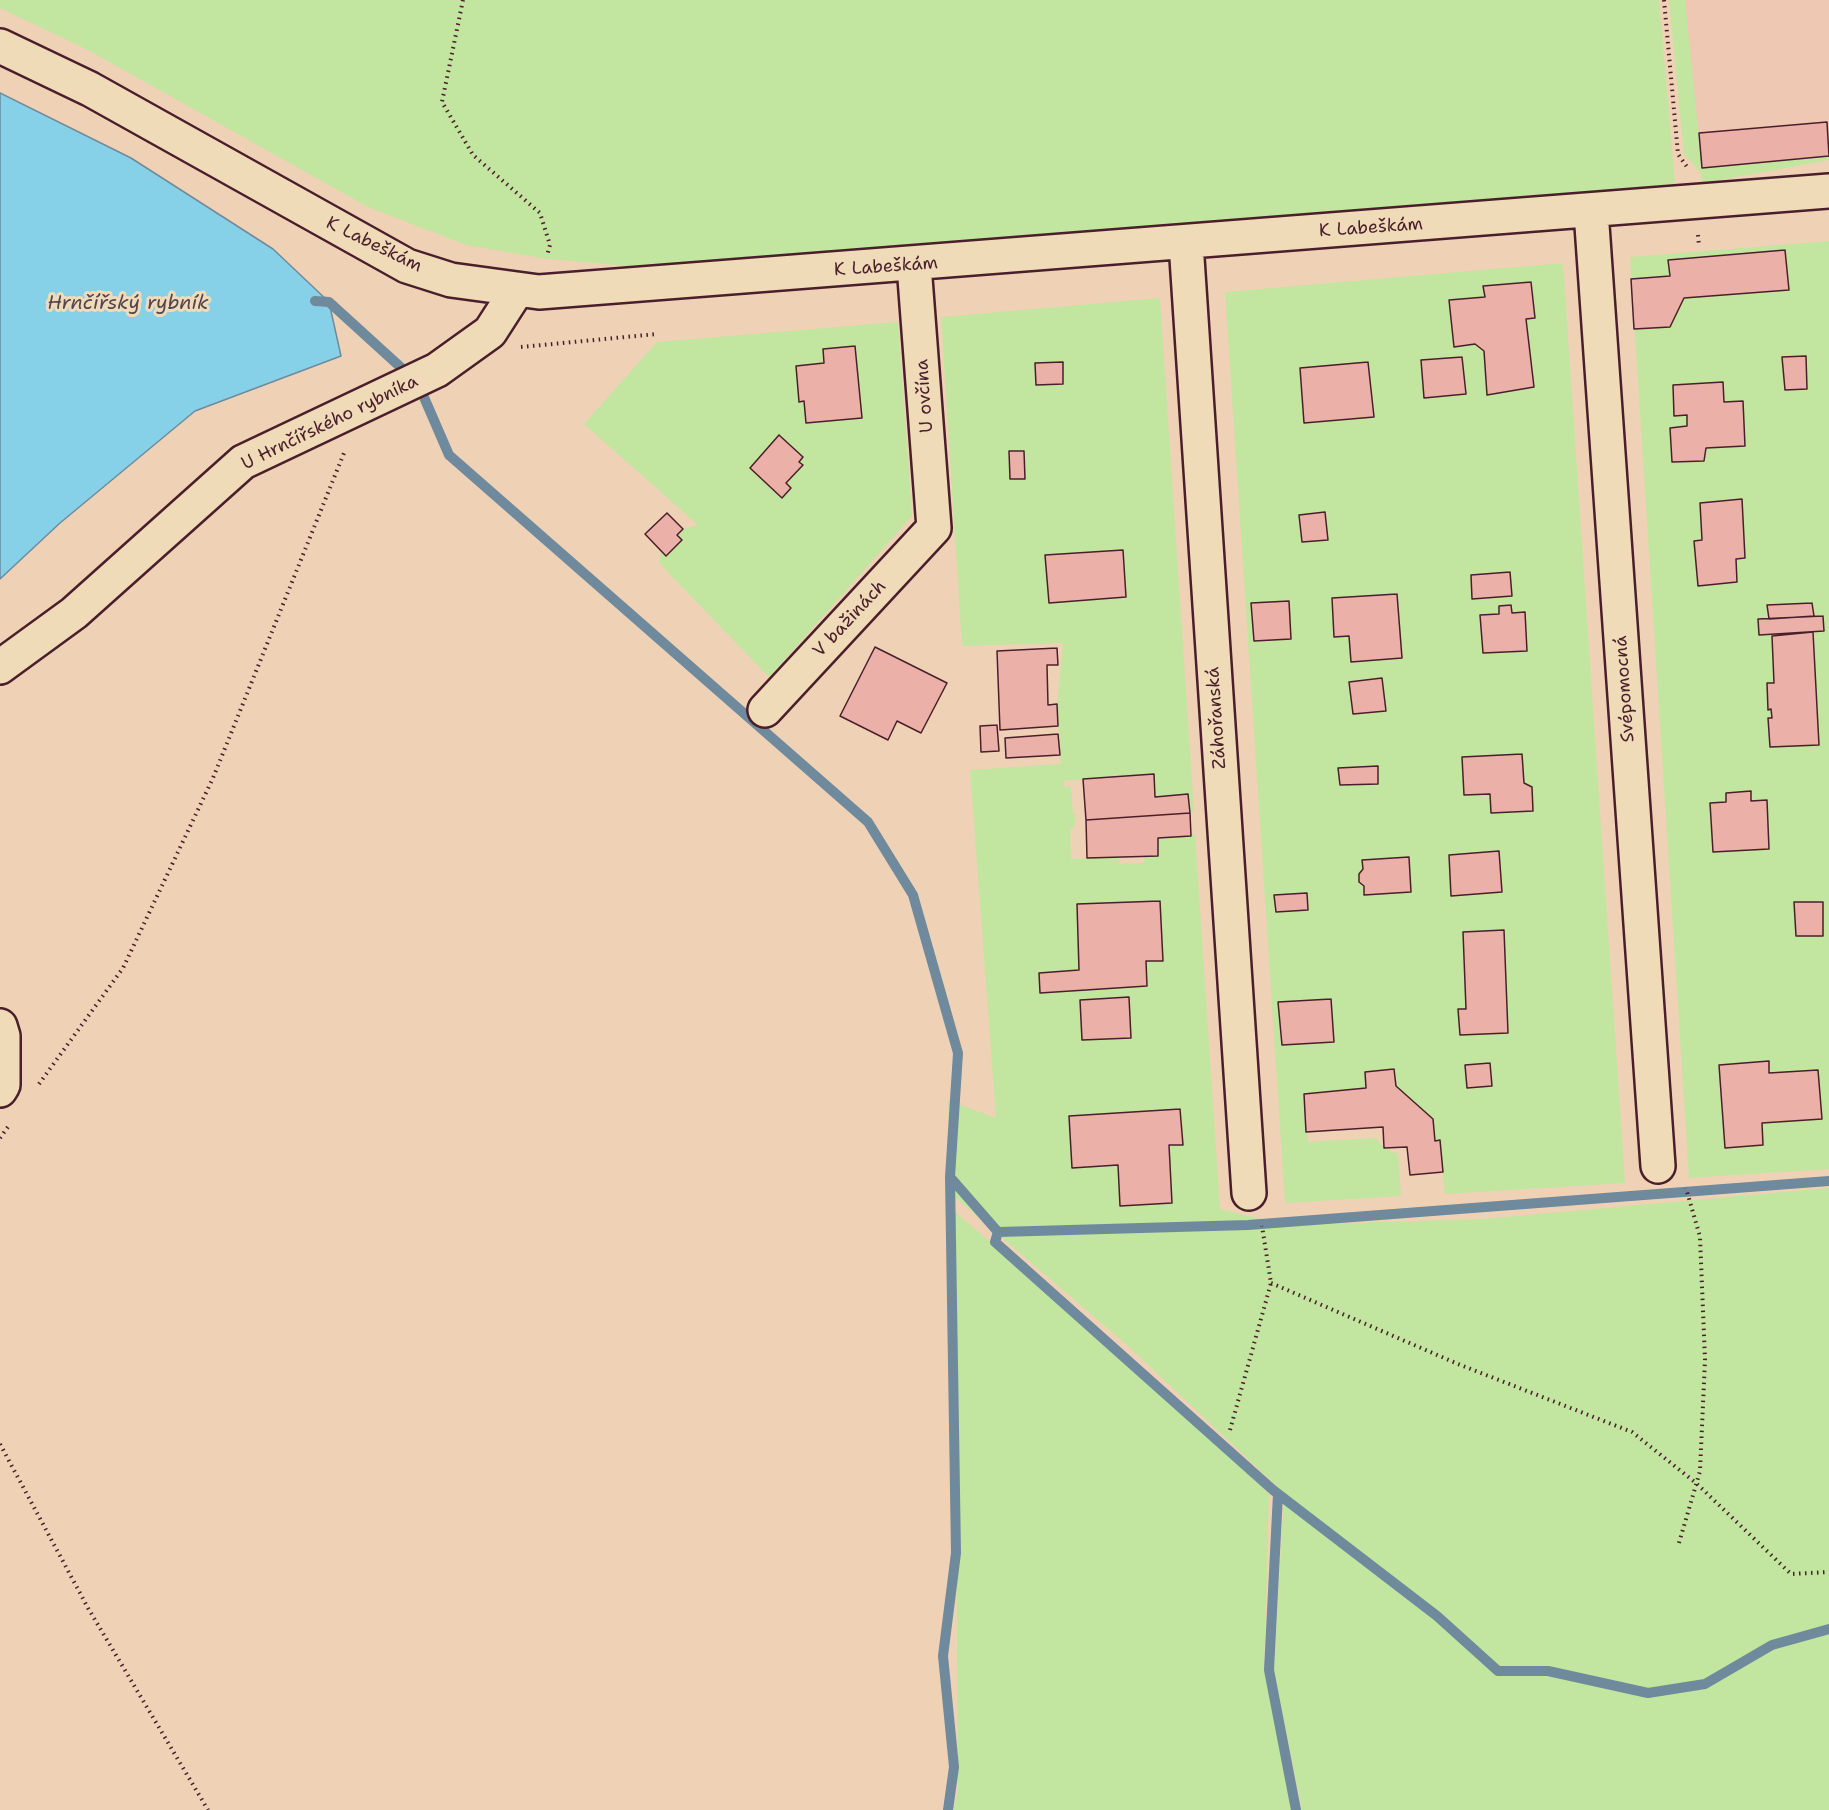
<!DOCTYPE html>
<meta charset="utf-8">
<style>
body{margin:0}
canvas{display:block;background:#efd2b6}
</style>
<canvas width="1829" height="1810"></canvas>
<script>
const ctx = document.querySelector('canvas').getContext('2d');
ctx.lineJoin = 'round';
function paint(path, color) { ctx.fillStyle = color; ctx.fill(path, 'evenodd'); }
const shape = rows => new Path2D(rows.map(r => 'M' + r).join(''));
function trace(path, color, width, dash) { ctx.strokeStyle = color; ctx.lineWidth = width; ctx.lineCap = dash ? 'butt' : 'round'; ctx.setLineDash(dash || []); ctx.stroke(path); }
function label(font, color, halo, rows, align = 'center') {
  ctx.font = font + ' "Shantell Sans",sans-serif'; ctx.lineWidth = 6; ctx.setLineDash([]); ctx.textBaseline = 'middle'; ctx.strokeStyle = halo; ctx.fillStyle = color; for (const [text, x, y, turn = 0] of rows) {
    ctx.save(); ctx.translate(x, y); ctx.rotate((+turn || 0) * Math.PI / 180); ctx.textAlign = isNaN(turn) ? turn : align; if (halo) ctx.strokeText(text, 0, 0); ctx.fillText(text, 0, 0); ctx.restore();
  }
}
paint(shape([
 [1684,0,1829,0,1829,156,1702,168]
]), '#eec8b2');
paint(shape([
 [0,0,1659,0,1675,184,651,268,547,259,466,245,368,207,88,50,0,8],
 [1669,0,1685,0,1702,167,1829,156,1829,160,1703,183,1700,172,1684,154],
 [1829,241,1829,1169,1689,1178,1630,257],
 [1563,263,1625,1183,1445,1194,1439,1140,1435,1141,1433,1119,1396,1086,1304,1094,1308,1142,1376,1138,1384,1148,1398,1154,1401,1196,1285,1203,1225,292],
 [1160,298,1194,812,1190,813,1188,794,1155,797,1153,774,1063,781,1064,787,1071,786,1073,814,1076,814,1074,828,1070,829,1071,859,1119,857,1120,864,1144,863,1144,856,1158,855,1158,838,1195,834,1220,1209,1285,1225,1482,1219,1829,1188,1829,1810,1302,1810,1274,1672,1284,1493,1127,1345,950,1193,948,1100,996,1118,970,770,1061,764,1057,704,1063,643,962,646,941,317],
 [898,322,912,516,769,677,659,563,661,551,667,556,682,540,678,534,683,529,698,525,584,424,657,342],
 [947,1205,1118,1351,1269,1494,1264,1669,1292,1810,953,1810,958,1791,956,1505]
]), '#c2e59f');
const water = shape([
 [0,93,131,158,273,249,329,302,341,356,195,411,60,523,0,579,0,93]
]);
paint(water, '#87d1e8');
trace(water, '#6f8a9c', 1.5);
trace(shape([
 [315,301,329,302,407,373],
 [423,395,449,455,868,822,913,895,958,1053,950,1177,998,1232,1248,1225,1829,1181],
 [998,1232,995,1242,1273,1490,1437,1616,1498,1671,1548,1671,1648,1693,1705,1684,1772,1645,1829,1629],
 [1278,1494,1269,1670,1296,1810],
 [948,1810,954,1767,943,1656,956,1553,950,1177]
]), '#6f8a9c', 10);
const building = shape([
 [1827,122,1829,156,1702,168,1699,133,1827,122],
 [1785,250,1789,290,1684,298,1670,327,1634,329,1631,279,1670,276,1668,260,1785,250],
 [1531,282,1535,318,1526,319,1534,387,1487,395,1484,351,1475,344,1454,347,1449,300,1485,297,1483,286,1531,282],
 [855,346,862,418,806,423,804,401,799,402,796,366,824,363,823,349,855,346],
 [1806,356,1807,389,1785,390,1782,357,1806,356],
 [1462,357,1466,394,1424,398,1421,360,1462,357],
 [1063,362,1063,384,1036,385,1035,363,1063,362],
 [1368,362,1374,417,1304,423,1300,368,1368,362],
 [1723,382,1724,402,1743,401,1745,446,1706,448,1704,461,1672,462,1670,428,1687,426,1687,415,1674,416,1673,385,1723,382],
 [779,435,803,457,799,462,803,465,786,483,791,488,782,498,750,468,779,435],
 [1009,451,1024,451,1025,479,1010,479,1009,451],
 [1742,499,1745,558,1736,559,1737,582,1698,586,1694,541,1702,540,1700,503,1742,499],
 [1325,512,1328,540,1302,542,1299,515,1325,512],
 [667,513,683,529,677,535,682,540,666,556,645,534,667,513],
 [1123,550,1126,597,1049,603,1045,555,1123,550],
 [1510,572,1512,596,1472,599,1471,575,1510,572],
 [1397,594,1402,658,1351,662,1349,636,1334,637,1332,598,1397,594],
 [1289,601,1291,639,1254,641,1251,603,1289,601],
 [1812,603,1814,616,1769,619,1767,605,1812,603],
 [1511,605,1512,613,1525,612,1527,651,1483,653,1480,615,1499,614,1499,606,1511,605],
 [1823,616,1824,631,1759,635,1758,619,1823,616],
 [1813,632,1819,745,1770,747,1768,718,1772,718,1771,709,1768,710,1767,683,1774,683,1772,636,1813,632],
 [875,647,947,683,921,733,897,721,888,740,840,716,875,647],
 [1057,648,1058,665,1047,665,1048,705,1057,704,1058,726,1000,730,997,651,1057,648],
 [1382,678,1386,711,1353,714,1349,682,1382,678],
 [997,725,999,751,981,752,980,726,997,725],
 [1058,734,1060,755,1006,758,1005,738,1058,734],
 [1522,754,1524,783,1532,787,1533,811,1491,813,1490,794,1464,795,1462,757,1522,754],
 [1378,766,1378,784,1340,785,1338,768,1378,766],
 [1154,774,1155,797,1188,794,1190,813,1086,820,1083,779,1154,774],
 [1751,791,1751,801,1767,800,1769,849,1713,852,1710,803,1726,802,1726,793,1751,791],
 [1190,813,1191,836,1158,838,1158,856,1087,858,1086,820,1190,813],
 [1499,851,1502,892,1451,896,1449,855,1499,851],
 [1409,857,1411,892,1364,895,1364,886,1359,882,1359,874,1363,869,1362,860,1409,857],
 [1307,893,1308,910,1276,912,1274,895,1307,893],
 [1160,901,1163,961,1146,961,1147,986,1040,993,1039,973,1079,970,1077,904,1160,901],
 [1794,902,1823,902,1823,936,1796,936,1794,902],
 [1504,930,1508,1033,1460,1035,1458,1009,1466,1009,1463,932,1504,930],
 [1129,997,1131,1038,1082,1040,1080,1000,1129,997],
 [1331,999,1334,1042,1282,1045,1278,1002,1331,999],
 [1769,1061,1769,1073,1818,1070,1822,1119,1762,1123,1763,1145,1725,1148,1719,1065,1769,1061],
 [1490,1063,1492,1086,1467,1088,1465,1065,1490,1063],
 [1394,1069,1396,1086,1433,1119,1435,1141,1440,1140,1443,1172,1410,1175,1407,1147,1384,1148,1383,1127,1306,1132,1304,1094,1366,1088,1365,1072,1394,1069],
 [1180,1109,1183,1145,1169,1145,1172,1203,1120,1206,1118,1165,1072,1168,1069,1116,1180,1109]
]);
paint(building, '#ebb0a8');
trace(building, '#4a1f2b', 1.5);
const minor = shape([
 [0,46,90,89,407,266,451,280,539,292,1829,191],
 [1591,211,1658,1166],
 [1186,243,1249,1193],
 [0,667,74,613,243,462,437,370,490,332,517,290],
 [765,710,934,528,914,265],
 [0,1026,3,1036,3,1085,0,1090]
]);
trace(minor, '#4a1f2b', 38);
trace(shape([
 [463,0,442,102,473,155,540,213,550,245,547,256],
 [1664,0,1678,154,1687,167],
 [1698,235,1699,246],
 [521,347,657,334],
 [39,1084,123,968,213,778,344,453],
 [0,1138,10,1124],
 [1271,1283,1458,1364,1632,1432,1696,1483,1791,1574,1829,1572],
 [1230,1430,1271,1283,1262,1226],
 [0,1444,88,1608,208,1810],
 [1679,1543,1700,1471,1705,1360,1700,1237,1686,1188]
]), '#4a1f2b', 4, [1.5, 4.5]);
trace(minor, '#f0dbb9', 33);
label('18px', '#4a1f2b', '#f0dbb9', [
 ["K Labeškám",1371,228,-4],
 ["K Labeškám",374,245,26],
 ["K Labeškám",886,267,-4],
 ["U ovčína",925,396,-94],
 ["U Hrnčířského rybníka",330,423,-26],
 ["V bažinách",850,619,-47],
 ["Svépomocná",1625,689,-94],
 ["Záhořanská",1217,718,-94]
]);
label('italic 20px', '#564351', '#f0dbb9', [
 ["Hrnčířský rybník",128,304]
]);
</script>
